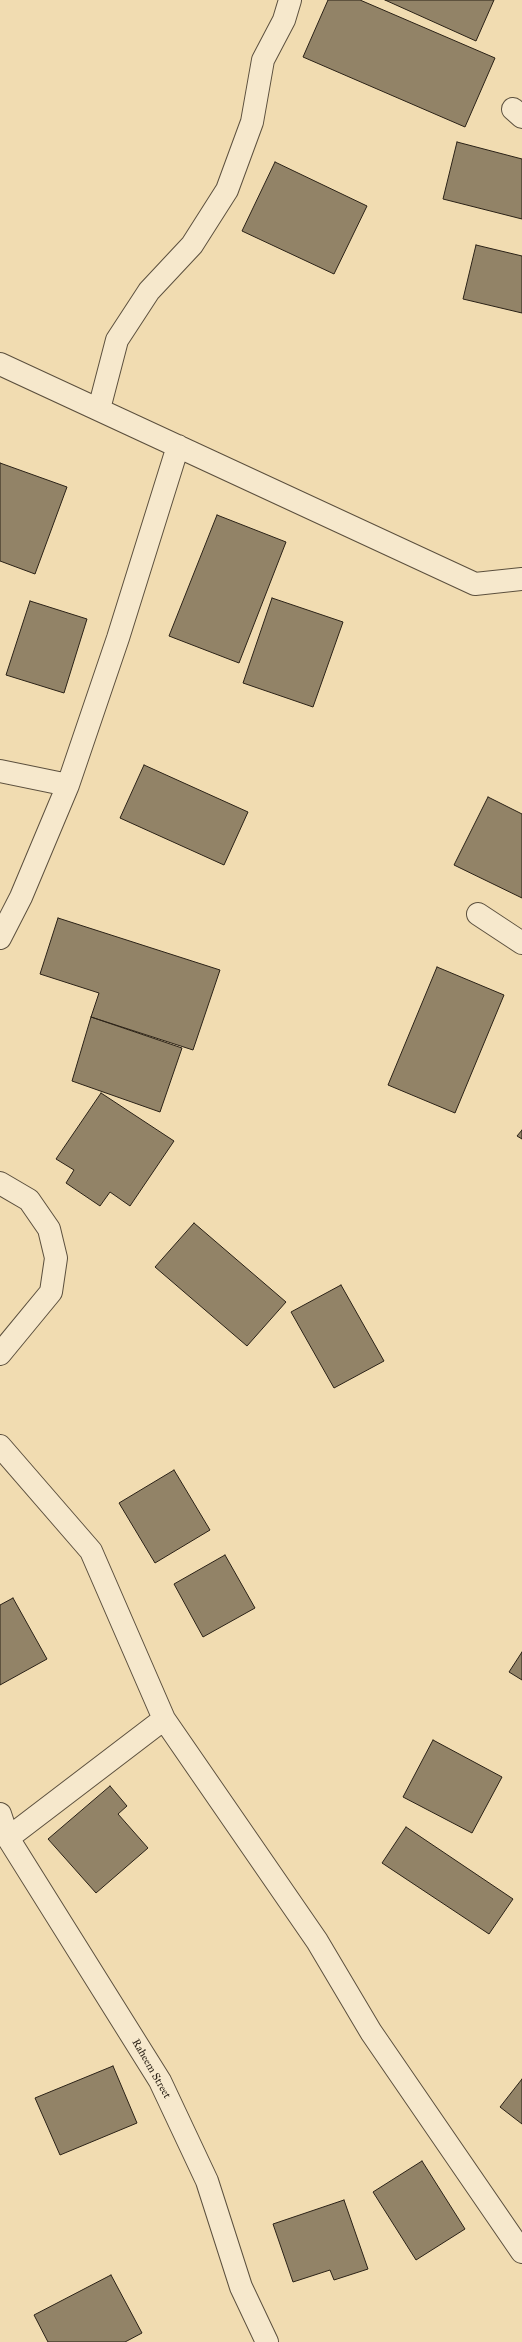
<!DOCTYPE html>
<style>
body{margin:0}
canvas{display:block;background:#f1dcb1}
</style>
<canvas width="522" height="2342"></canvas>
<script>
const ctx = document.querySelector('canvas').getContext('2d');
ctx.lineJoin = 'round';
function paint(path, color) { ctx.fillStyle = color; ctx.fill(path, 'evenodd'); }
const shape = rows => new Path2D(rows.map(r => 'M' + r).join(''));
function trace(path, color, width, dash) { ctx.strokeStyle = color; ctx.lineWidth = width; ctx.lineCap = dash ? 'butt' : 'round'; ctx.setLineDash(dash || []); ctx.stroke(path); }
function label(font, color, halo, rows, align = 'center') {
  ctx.font = font + ' "IM FELL Great Primer",serif'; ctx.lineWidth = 3.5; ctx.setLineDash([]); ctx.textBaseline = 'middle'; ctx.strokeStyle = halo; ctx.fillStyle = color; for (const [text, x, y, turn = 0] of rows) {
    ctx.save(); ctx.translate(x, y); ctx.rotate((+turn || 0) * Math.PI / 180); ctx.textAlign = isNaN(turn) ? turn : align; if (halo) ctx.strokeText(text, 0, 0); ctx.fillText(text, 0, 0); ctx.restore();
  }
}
const building = shape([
 [328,0,360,0,495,58,465,127,303,57,328,0],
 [385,0,494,0,476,41,385,0],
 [457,142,522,159,522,219,443,199,457,142],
 [275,162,367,206,334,274,242,231,275,162],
 [476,245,522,256,522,313,463,299,476,245],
 [0,463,67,487,35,574,0,561,0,463],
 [217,515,286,542,239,663,169,636,217,515],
 [272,598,343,622,313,707,243,683,272,598],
 [30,601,87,619,64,693,6,675,30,601],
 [144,765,248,812,224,865,120,818,144,765],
 [488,797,522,814,522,898,454,865,488,797],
 [58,918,220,970,193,1050,91,1017,99,993,40,974,58,918],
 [437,967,504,995,455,1113,388,1085,437,967],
 [91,1017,182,1048,160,1112,72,1081,91,1017],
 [101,1093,174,1141,130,1206,110,1192,100,1206,66,1183,74,1170,56,1159,101,1093],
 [522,1130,522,1139,517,1136,522,1130],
 [194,1223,286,1302,247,1346,155,1267,194,1223],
 [341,1285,384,1361,334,1388,291,1312,341,1285],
 [174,1470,210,1530,155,1563,119,1503,174,1470],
 [225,1555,255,1608,203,1637,174,1584,225,1555],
 [13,1598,47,1659,0,1685,0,1605,13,1598],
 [522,1652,522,1680,509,1672,522,1652],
 [433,1740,502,1777,472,1833,403,1797,433,1740],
 [110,1786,127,1806,118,1814,148,1848,96,1893,48,1839,110,1786],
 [406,1827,513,1899,489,1934,382,1863,406,1827],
 [113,2066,137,2123,60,2155,35,2098,113,2066],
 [522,2079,522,2124,500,2107,522,2079],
 [422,2161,465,2229,416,2260,373,2192,422,2161],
 [344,2200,368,2269,334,2280,330,2270,293,2282,273,2224,344,2200],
 [111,2275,142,2333,125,2342,48,2342,34,2315,111,2275]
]);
paint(building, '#928367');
trace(building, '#2b2217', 1);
const minor = shape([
 [513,109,522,117],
 [0,364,475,584,522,579],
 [99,409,117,340,149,291,192,245,227,190,252,122,263,60,284,20,290,0],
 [0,771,68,785],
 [478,914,522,943],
 [0,938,21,897,68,785,118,638,178,446],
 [0,1183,29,1200,49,1229,56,1258,51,1292,0,1354],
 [0,1446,91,1551,164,1719,317,1941,371,2032,522,2252],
 [0,1814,8,1838,160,2081,207,2181,241,2287,267,2342],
 [8,1838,164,1719]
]);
trace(minor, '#5c503e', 24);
trace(minor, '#f6e8cc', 22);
label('11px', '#2b2217', '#f6e8cc', [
 ["Raheem Street",151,2069,60]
]);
</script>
